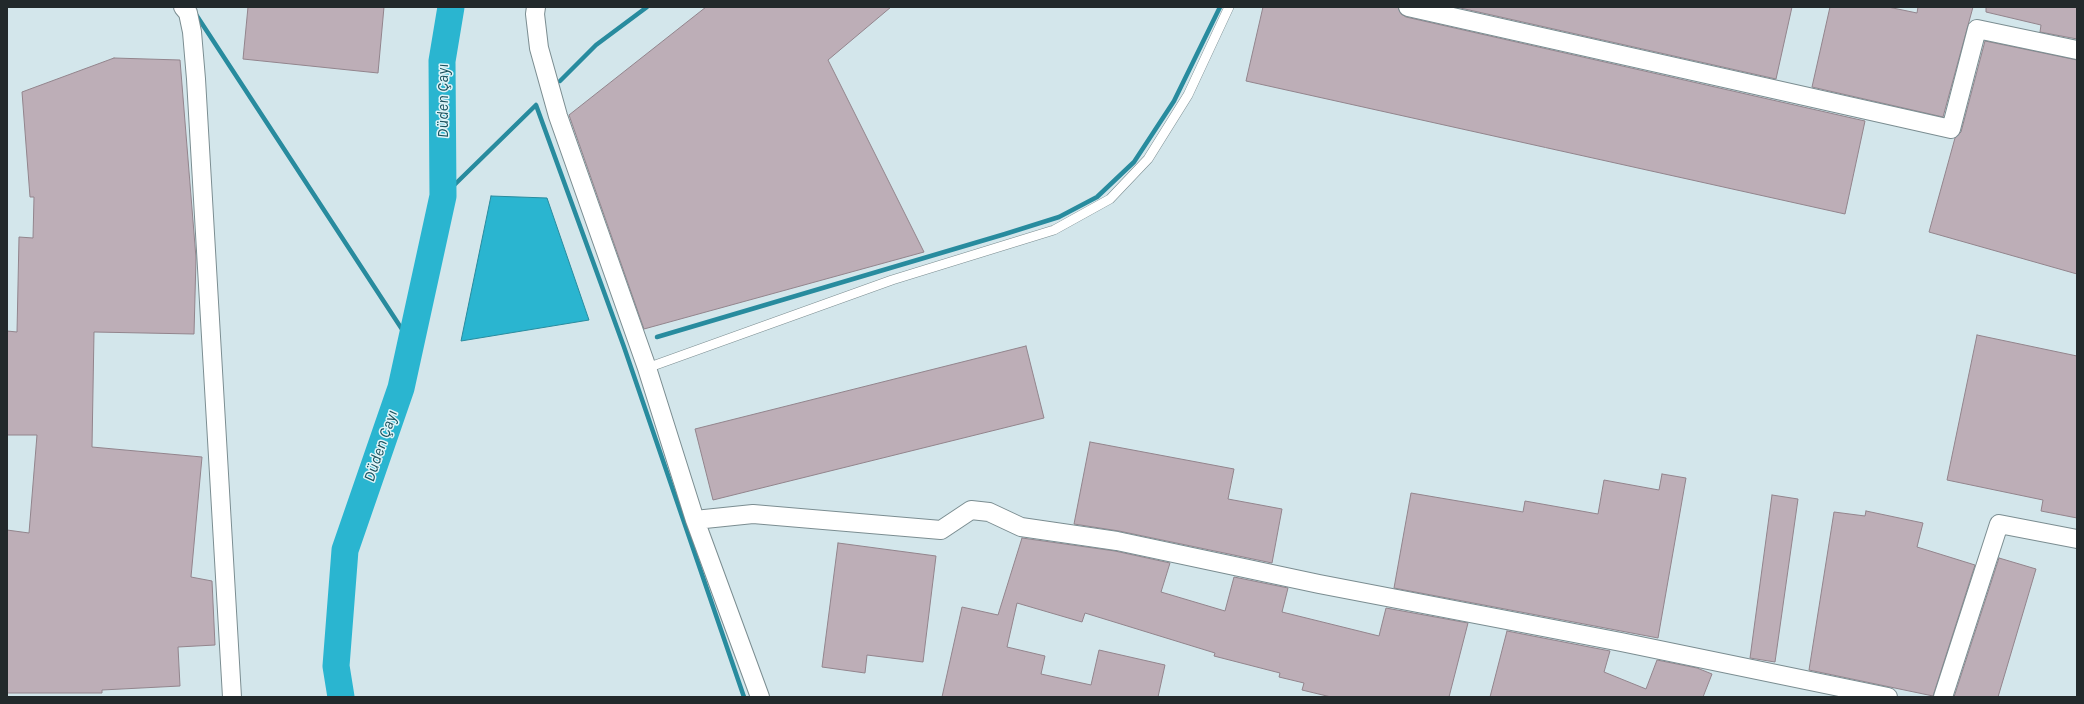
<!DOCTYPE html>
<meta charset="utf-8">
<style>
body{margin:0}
#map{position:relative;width:2084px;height:704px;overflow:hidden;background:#d3e6eb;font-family:Karla,sans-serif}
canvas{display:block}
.frame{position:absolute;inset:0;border:8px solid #22292b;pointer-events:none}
</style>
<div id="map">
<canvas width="2084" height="704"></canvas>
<div class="frame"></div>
</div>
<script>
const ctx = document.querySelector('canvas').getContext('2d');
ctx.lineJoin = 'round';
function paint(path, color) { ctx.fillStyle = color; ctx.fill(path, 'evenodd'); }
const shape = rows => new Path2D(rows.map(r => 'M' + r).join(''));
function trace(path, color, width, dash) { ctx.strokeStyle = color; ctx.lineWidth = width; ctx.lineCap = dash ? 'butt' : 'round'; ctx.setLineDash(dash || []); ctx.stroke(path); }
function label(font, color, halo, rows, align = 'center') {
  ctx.font = font + ' Karla,sans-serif'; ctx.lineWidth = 3; ctx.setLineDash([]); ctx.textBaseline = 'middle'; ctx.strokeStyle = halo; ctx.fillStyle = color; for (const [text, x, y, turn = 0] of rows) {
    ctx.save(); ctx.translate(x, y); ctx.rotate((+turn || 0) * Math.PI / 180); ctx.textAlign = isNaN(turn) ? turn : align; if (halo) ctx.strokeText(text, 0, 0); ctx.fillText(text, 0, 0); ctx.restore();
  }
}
const water = shape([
 [491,196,547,198,589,320,461,341,491,196]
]);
paint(water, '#2ab5d0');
trace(water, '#288b9e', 1);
trace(shape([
 [195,13,411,343],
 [560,81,596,45,647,7],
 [443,196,536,105,624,347,744,697],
 [657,337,1005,234,1059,217,1097,197,1134,162,1174,101,1220,7]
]), '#288b9e', 4.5);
trace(shape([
 [341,697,336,666,345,550,401,388,443,196,442,61,451,7]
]), '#2ab5d0', 27);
const building = shape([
 [248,7,384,7,378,73,243,59,248,7],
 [706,7,891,7,828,60,924,252,644,329,569,115,706,7],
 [1263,7,1398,7,1401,14,1406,17,1865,121,1845,214,1246,81,1263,7],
 [1456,7,1792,7,1776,79,1456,7],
 [1830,7,1888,7,1917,13,1918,7,1973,7,1943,117,1812,87,1830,7],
 [1986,7,2077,7,2077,39,2040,32,2041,25,1986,12,1986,7],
 [1985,41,2077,60,2077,274,1929,232,1955,138,1961,132,1985,41],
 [114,58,180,60,196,258,194,334,94,332,92,447,202,457,191,577,212,581,215,645,178,647,180,686,102,690,102,693,7,693,7,530,29,533,37,435,7,435,7,331,17,332,19,237,33,238,34,197,30,197,22,92,114,58],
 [1977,335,2077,356,2077,518,2041,511,2043,500,1947,480,1977,335],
 [1026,346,1044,418,713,500,695,429,1026,346],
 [1090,442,1234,469,1228,499,1282,509,1272,563,1119,531,1074,524,1090,442],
 [1662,474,1686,478,1658,638,1394,588,1411,493,1523,512,1525,501,1598,514,1604,480,1659,490,1662,474],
 [1772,495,1798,499,1775,662,1750,658,1772,495],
 [1866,511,1923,523,1917,547,1975,565,1933,696,1809,670,1834,512,1865,516,1866,511],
 [1022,538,1115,551,1170,563,1161,592,1225,611,1234,577,1288,588,1282,612,1379,636,1386,608,1468,623,1449,697,1331,697,1302,690,1304,683,1279,677,1280,673,1214,656,1215,653,1085,613,1082,622,1017,603,1007,647,1045,656,1041,674,1091,685,1099,650,1165,665,1158,697,942,697,962,607,998,615,1022,538],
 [838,543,936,556,923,662,867,655,865,673,822,667,838,543],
 [1999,558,2036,569,1998,697,1954,697,1999,558],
 [1507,631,1610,651,1604,672,1646,689,1657,660,1697,668,1712,674,1703,697,1490,697,1507,631]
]);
paint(building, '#bdaeb7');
trace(building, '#92848c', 1);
const service = shape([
 [647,368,892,280,1054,230,1110,199,1148,159,1188,95,1229,7]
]);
const minor = shape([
 [183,7,188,13,192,32,196,79,232,697],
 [536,7,535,14,539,48,558,116,647,368,695,520,760,697],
 [1408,7,1951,129,1977,29,2077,50],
 [695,520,753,514,941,530,971,510,989,512,1021,527,1117,541,1319,584,1621,642,1888,697],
 [1943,697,1999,524,2077,539]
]);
trace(service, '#7b8d91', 10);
trace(minor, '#7b8d91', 20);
trace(service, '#fff', 9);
trace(minor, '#fff', 18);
label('italic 16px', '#1b525d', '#e0f4f8', [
 ["Düden Çayı",443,101,-90],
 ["Düden Çayı",381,446,-71]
]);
</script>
